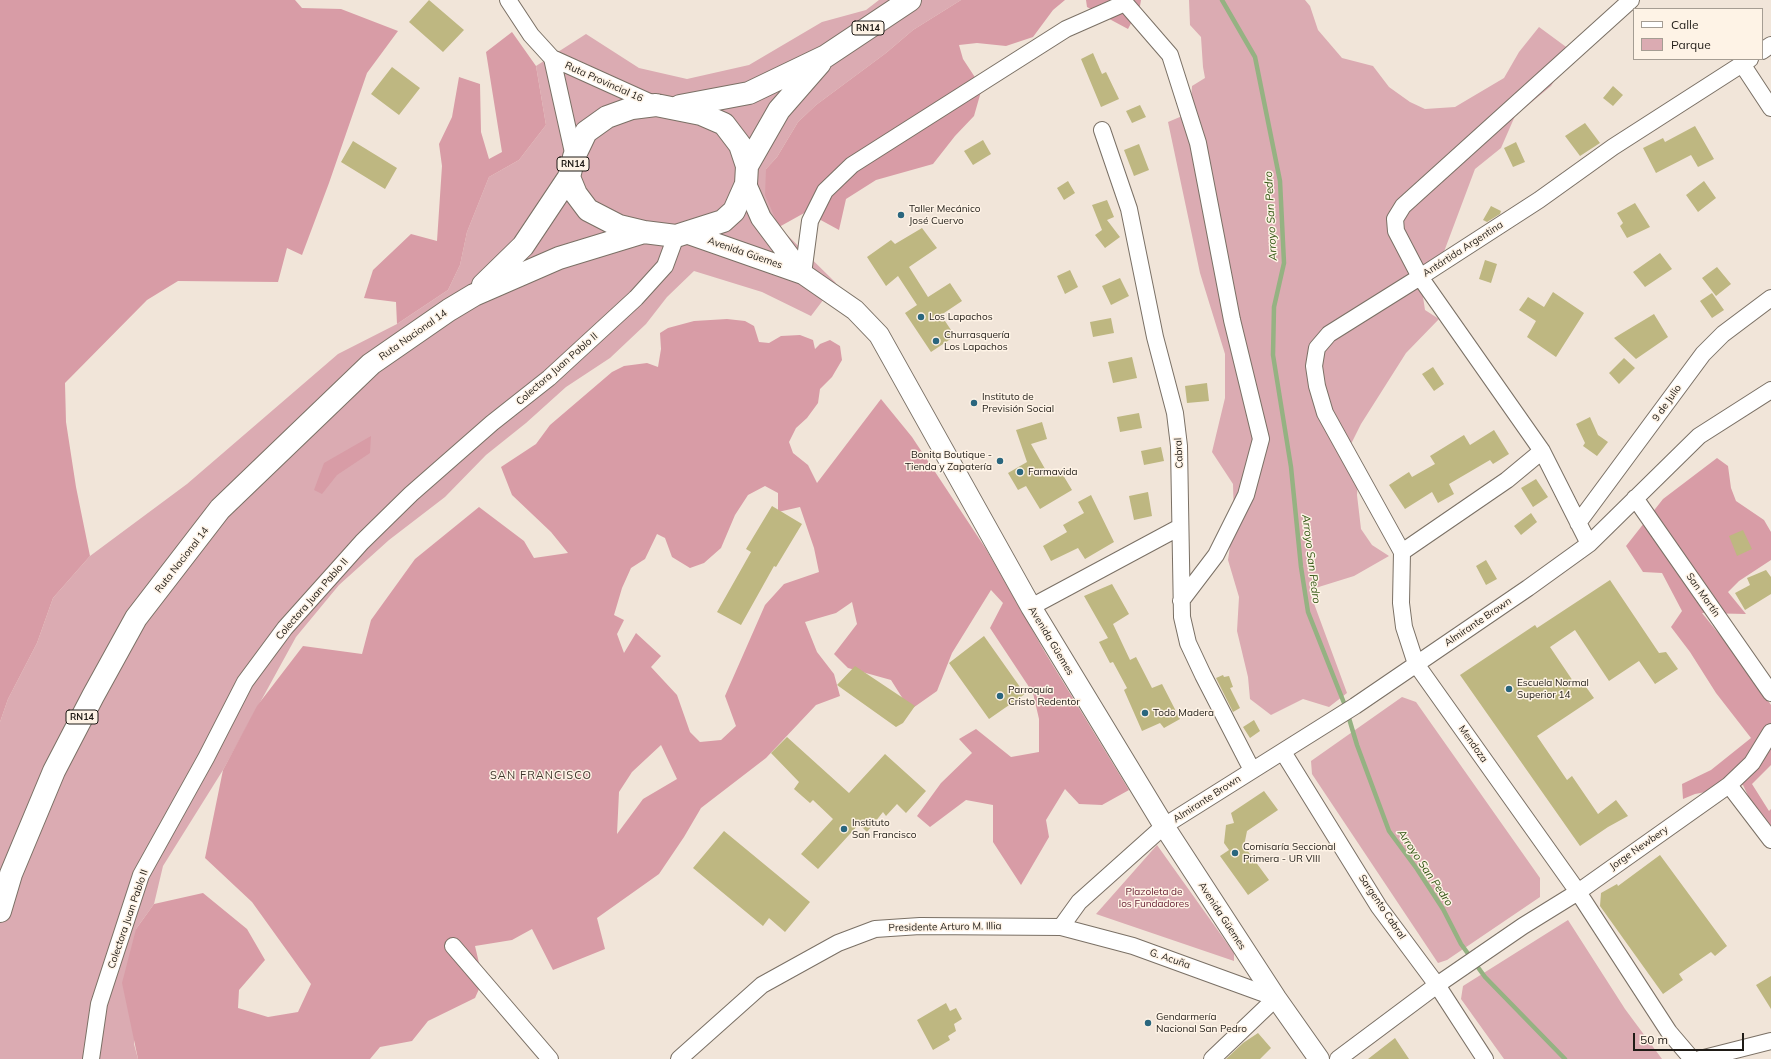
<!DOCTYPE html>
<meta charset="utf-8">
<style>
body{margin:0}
#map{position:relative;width:1771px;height:1059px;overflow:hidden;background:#f1e5d9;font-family:Mulish,sans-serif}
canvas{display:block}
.legend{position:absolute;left:1633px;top:8px;width:130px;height:52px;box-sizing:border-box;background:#fef3e6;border:1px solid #a59d93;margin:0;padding:5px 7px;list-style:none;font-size:12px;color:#1f1b16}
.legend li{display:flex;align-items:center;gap:8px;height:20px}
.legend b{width:20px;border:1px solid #a59d93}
.scale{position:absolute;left:1633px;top:1033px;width:111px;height:18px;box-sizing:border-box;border:2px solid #1f1b16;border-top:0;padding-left:5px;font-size:12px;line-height:14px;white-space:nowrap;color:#1f1b16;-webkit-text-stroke:3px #fef3e6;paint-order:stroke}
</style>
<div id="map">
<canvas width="1771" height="1059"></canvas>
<ul class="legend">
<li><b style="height:5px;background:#fff"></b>Calle</li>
<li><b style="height:11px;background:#dbabb2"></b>Parque</li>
</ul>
<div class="scale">50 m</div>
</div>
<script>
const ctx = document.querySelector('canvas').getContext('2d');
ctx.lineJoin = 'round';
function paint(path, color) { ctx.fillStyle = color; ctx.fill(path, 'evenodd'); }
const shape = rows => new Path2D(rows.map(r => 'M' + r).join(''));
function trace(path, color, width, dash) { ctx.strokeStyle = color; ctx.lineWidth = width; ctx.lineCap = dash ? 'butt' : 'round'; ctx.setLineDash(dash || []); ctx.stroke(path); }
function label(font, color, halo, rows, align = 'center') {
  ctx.font = font + ' Mulish,sans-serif'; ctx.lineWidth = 3; ctx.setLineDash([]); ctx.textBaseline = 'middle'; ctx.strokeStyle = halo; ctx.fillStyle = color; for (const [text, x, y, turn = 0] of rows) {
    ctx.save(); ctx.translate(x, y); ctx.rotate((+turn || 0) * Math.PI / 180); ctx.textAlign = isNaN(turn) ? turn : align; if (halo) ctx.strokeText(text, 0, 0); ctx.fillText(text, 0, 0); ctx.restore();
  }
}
paint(shape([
 [879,0,961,0,913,30,886,53,816,105,798,122,777,157,766,169,779,227,836,283,811,316,762,292,694,271,667,297,646,324,610,358,566,387,526,423,486,455,445,497,389,540,339,585,296,637,223,770,163,866,154,904,136,929,134,1044,138,1059,0,1059,0,722,8,699,37,643,53,598,90,556,187,484,338,354,397,324,448,290,460,265,467,232,489,177,519,160,546,125,536,66,586,34,639,68,687,79,749,65,822,22,866,10],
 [1189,0,1305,0,1310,6,1318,30,1342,58,1373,66,1389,87,1410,102,1425,109,1455,107,1504,78,1519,52,1539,27,1573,52,1551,86,1515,116,1501,148,1475,169,1442,257,1420,277,1425,310,1439,319,1406,353,1361,424,1351,444,1359,465,1357,495,1361,529,1372,545,1389,556,1354,576,1309,590,1347,693,1329,707,1303,699,1271,715,1250,699,1248,677,1237,631,1239,597,1228,560,1234,519,1233,484,1212,452,1225,398,1225,354,1200,273,1168,122,1187,114,1191,101,1192,86,1205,78,1203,67,1201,37,1190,25],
 [1402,697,1416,702,1540,878,1540,897,1447,960,1438,963,1312,774,1311,761],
 [1157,845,1234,953,1234,961,1096,914],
 [1568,920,1625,1009,1662,1059,1504,1059,1461,999,1463,986]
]), '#dbabb2');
paint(shape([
 [0,0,295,0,302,8,341,9,398,31,367,73,329,183,302,255,287,248,278,282,178,281,147,300,65,383,66,422,76,487,90,556,53,598,37,643,8,699,0,722],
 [961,0,1065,0,1053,10,1033,37,1006,46,977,43,959,45,963,59,982,88,974,116,955,136,933,164,876,180,846,199,839,230,806,212,779,227,765,195,766,169,777,157,798,122,816,105,886,53,913,30],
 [1086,0,1141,0,1140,6,1128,29,1087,7],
 [512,32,536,66,546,125,519,160,489,177,467,232,460,265,448,290,397,324,396,302,364,298,373,270,411,234,437,241,442,166,439,144,452,117,459,77,480,84,481,132,489,159,502,152,486,52],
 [727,319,745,321,754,326,759,342,769,343,781,336,800,335,813,340,815,349,820,344,830,340,840,346,842,360,832,377,820,389,818,403,807,418,796,428,789,442,793,453,808,465,817,483,881,399,912,437,986,549,1046,654,1129,790,1102,805,1079,804,1065,789,1046,820,1049,837,1021,885,993,842,993,805,966,800,930,827,917,816,941,783,972,753,959,739,976,729,1011,757,1039,752,1039,719,1033,693,990,628,1003,603,991,590,952,653,937,691,910,710,891,680,848,668,834,654,857,624,852,602,836,613,805,622,817,652,834,674,840,696,816,705,766,758,701,808,684,837,659,874,597,918,605,949,553,970,532,929,512,940,475,946,483,980,475,998,428,1021,412,1041,380,1047,370,1059,138,1059,122,983,136,929,154,904,203,893,247,929,265,960,239,990,238,1008,268,1017,298,1012,311,984,252,902,205,858,223,770,257,706,303,646,362,654,371,620,415,559,479,507,524,541,534,558,568,553,551,532,512,495,501,467,536,444,550,425,612,372,624,366,647,363,658,367,661,349,660,333,668,328,694,321],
 [765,486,778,493,778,512,800,507,814,548,819,572,784,584,765,605,725,696,736,726,721,740,700,742,690,732,677,695,651,667,661,656,636,633,624,653,617,634,624,620,614,615,622,588,631,568,645,559,657,534,665,538,672,557,690,568,704,563,721,548,735,515,748,495],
 [661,745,677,779,643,799,617,834,619,792,632,772],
 [371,436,370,453,337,475,322,494,314,490,324,463],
 [1717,458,1728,466,1731,488,1736,501,1764,520,1771,532,1771,560,1739,581,1728,592,1746,614,1702,613,1744,665,1771,705,1771,765,1752,784,1769,811,1771,809,1771,833,1758,817,1743,785,1695,794,1683,799,1682,784,1711,770,1751,738,1716,693,1690,652,1671,627,1682,611,1662,573,1643,572,1626,546,1663,499]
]), '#d89ca6');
trace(shape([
 [1222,0,1255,57,1280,181,1284,263,1274,307,1273,355,1291,467,1301,567,1308,612,1346,708],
 [1348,715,1357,745,1389,831,1417,869,1443,909,1461,944,1485,977,1565,1059]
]), '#95b282', 4.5);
paint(shape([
 [429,0,464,30,443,52,409,22],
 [1093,53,1102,74,1106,72,1119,99,1101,107,1081,59],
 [392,67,420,88,399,115,371,94],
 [1613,86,1623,95,1613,106,1603,98],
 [1140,105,1146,117,1132,123,1126,111],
 [1585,123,1600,143,1580,156,1565,136],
 [1695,126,1714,159,1698,167,1691,155,1656,173,1643,148,1663,138,1665,142],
 [983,140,991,154,973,165,964,151],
 [353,141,397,168,385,189,341,162],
 [1516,142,1525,162,1513,167,1504,148],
 [1139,144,1149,170,1134,176,1124,150],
 [1068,181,1075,193,1064,200,1057,188],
 [1704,181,1716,198,1698,212,1686,195],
 [1107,200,1114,217,1107,220,1120,237,1105,248,1095,235,1102,230,1092,205],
 [1635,203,1650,227,1627,238,1620,226,1623,223,1617,213],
 [1491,206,1501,211,1500,214,1487,222,1483,220],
 [922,228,937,248,909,267,928,297,950,283,962,301,941,315,955,336,931,352,905,313,917,305,898,276,886,286,867,257,891,240,895,244],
 [1660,253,1672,269,1645,287,1633,272],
 [1485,260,1497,264,1491,283,1479,279],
 [1717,267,1731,284,1716,296,1702,278],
 [1070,270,1078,287,1065,294,1057,276],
 [1120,278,1129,296,1111,305,1102,286],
 [1553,292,1584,313,1556,357,1527,337,1536,321,1519,310,1528,297,1544,307],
 [1712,293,1724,310,1712,318,1700,301],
 [1654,314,1668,337,1636,359,1614,338],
 [1111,318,1114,333,1093,337,1090,322],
 [1132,357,1137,378,1113,383,1108,362],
 [1624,358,1635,368,1619,384,1609,373],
 [1433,367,1444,384,1434,391,1422,374],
 [1207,383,1209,401,1187,403,1185,386],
 [1139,413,1142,428,1120,432,1117,417],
 [1590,417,1598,435,1608,442,1597,456,1583,446,1585,443,1576,424],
 [1042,422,1047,439,1031,444,1049,476,1060,470,1072,490,1040,509,1026,486,1018,490,1008,473,1027,462,1016,430],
 [1494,430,1509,454,1493,464,1490,460,1449,484,1454,494,1438,503,1432,492,1405,509,1389,485,1409,472,1412,477,1435,464,1430,456,1464,435,1470,445],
 [1161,447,1164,461,1144,465,1141,451],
 [1536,479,1548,497,1533,507,1521,488],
 [1148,492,1152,516,1134,520,1129,496],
 [1091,495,1114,542,1085,559,1078,548,1051,561,1043,546,1067,532,1063,525,1084,513,1078,502],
 [772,506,802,524,776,567,774,566,741,625,717,612,751,552,746,549],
 [1531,513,1537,522,1521,535,1514,526],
 [1743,530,1752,549,1737,556,1729,536],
 [1486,560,1497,579,1486,585,1476,566],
 [1766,570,1771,577,1771,594,1745,610,1735,593,1750,585,1747,578],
 [1610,580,1659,653,1666,652,1678,669,1655,684,1639,661,1609,681,1575,630,1550,647,1575,684,1581,680,1594,698,1537,736,1567,780,1572,776,1598,814,1616,800,1628,816,1608,827,1580,846,1460,675,1535,625,1537,628],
 [1112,584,1129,614,1113,624,1130,660,1136,657,1152,688,1162,684,1180,719,1164,728,1160,723,1142,731,1124,690,1127,688,1113,662,1110,663,1099,642,1108,638,1084,596],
 [984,636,1025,694,989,719,949,663],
 [855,666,915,706,903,723,896,727,837,685],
 [1223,675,1224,677,1229,676,1233,687,1230,688,1240,708,1233,712,1216,678],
 [1254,720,1260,731,1250,738,1243,727],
 [787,737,849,793,885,754,926,791,906,813,897,804,886,816,883,812,867,832,859,824,818,869,801,854,833,819,813,800,810,803,794,789,799,782,771,753],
 [1264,791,1278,810,1247,831,1244,846,1269,880,1248,895,1220,856,1229,850,1224,843,1226,825,1234,823,1231,813],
 [724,831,810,902,785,932,769,918,763,926,693,868],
 [1660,855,1727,946,1715,956,1711,952,1679,974,1683,980,1663,994,1600,906,1601,893,1617,884,1618,886],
 [1771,976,1771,1009,1756,985],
 [946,1003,950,1011,956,1008,962,1019,954,1024,956,1031,948,1036,950,1040,933,1050,917,1020],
 [1258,1033,1271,1048,1260,1059,1226,1059,1243,1043],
 [1395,1038,1409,1059,1368,1059]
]), '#beb781');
const minor = shape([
 [508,0,531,35,552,58,656,105],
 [1762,51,1771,45],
 [552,58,574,157],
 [1742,64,1771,108],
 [1102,130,1129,209,1155,337,1175,413,1179,446,1182,617,1188,643,1203,675,1252,770],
 [803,274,810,221,825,191,852,165,1066,29,1125,3,1170,55,1198,143,1232,320,1261,439,1246,495,1216,555,1181,601],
 [1542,451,1507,480,1402,552,1401,603,1404,627,1416,664,1578,892,1669,1032,1692,1059],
 [1635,498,1771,693],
 [1578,523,1703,354,1723,334,1771,298],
 [1589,544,1542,451,1420,277,1539,200,1613,147,1750,59],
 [1402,552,1325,413,1317,386,1314,366,1317,348,1329,334,1420,277,1396,231,1395,219,1403,206,1631,0],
 [1031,607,1180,527],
 [1283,752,1379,907,1437,985,1485,1059],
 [1729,785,1771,840],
 [1061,927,1079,902,1164,826,1355,706,1528,588,1589,544,1699,436,1771,390],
 [453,946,550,1059],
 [91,1059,99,1004,141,875,206,758,245,682,285,628,362,542,411,494,492,423,549,378,636,298,665,266,676,236],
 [679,1059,762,985,838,943,875,929,920,926,1061,927,1133,946,1276,998,1212,1059],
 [1338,1059,1437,985,1523,926,1578,892,1729,785,1752,763,1771,732],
 [1700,1059,1771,1041]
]);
const major = shape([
 [746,184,761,218,803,274],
 [686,233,803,274,855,310,879,335,1031,607,1164,826,1276,998,1319,1059]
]);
const highway = shape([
 [656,105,701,114,724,124,740,145,747,166,746,184,734,211,723,221,676,236,644,232,619,226,588,210,576,194,569,177,574,157,586,132,607,117,632,108,656,105],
 [680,106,749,93,826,56,910,0],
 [747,166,779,110,820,63],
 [483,285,523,246,569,177],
 [0,911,11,874,54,771,93,696,136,618,220,509,371,364,449,310,474,295,559,258,644,232]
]);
trace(minor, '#7a7065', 18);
trace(major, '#7a7065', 22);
trace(highway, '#7a7065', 24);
trace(minor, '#fff', 16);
trace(major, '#fff', 20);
trace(highway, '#fff', 22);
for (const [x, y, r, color] of [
 [901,215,4,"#2a667e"],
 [921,317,4,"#2a667e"],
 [936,341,4,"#2a667e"],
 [974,403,4,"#2a667e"],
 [1000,461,4,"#2a667e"],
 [1020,472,4,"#2a667e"],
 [1509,689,4,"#2a667e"],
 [1000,696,4,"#2a667e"],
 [1145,713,4,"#2a667e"],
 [844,829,4,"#2a667e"],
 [1235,853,4,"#2a667e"],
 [1148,1023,4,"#2a667e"]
]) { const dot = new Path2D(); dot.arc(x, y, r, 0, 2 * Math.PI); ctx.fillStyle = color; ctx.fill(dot); trace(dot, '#fef3e6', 1.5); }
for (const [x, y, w] of [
 [868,28,32],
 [573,164,32],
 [82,717,32]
]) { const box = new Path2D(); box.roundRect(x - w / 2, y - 7, w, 14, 3); ctx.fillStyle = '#fef3e6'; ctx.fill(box); trace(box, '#1f1b16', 1); }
label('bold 9px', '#1f1b16', null, [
 ["RN14",868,28],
 ["RN14",573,164],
 ["RN14",82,717]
]);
label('10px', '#1f1b16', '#fef3e6', [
 ["Ruta Provincial 16",604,82,24],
 ["Antártida Argentina",1463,249,-33],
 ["Avenida Güemes",745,253,19],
 ["Ruta Nacional 14",413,335,-35],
 ["Colectora Juan Pablo II",557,369,-41],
 ["9 de Julio",1667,403,-55],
 ["Cabral",1179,453,-93],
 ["Ruta Nacional 14",182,560,-52],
 ["San Martín",1703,595,55],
 ["Colectora Juan Pablo II",312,599,-49],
 ["Almirante Brown",1478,622,-34],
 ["Avenida Güemes",1051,641,59],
 ["Mendoza",1473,744,55],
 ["Almirante Brown",1207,799,-33],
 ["Jorge Newbery",1639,848,-35],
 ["Sargento Cabral",1382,907,56],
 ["Avenida Güemes",1222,916,57],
 ["Colectora Juan Pablo II",128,919,-71],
 ["Presidente Arturo M. Illia",945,927,-1],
 ["G. Acuña",1170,959,19]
]);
label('10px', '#1f1b16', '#fef3e6', [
 ["Taller Mecánico",909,209],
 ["José Cuervo",909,221],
 ["Los Lapachos",929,317],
 ["Churrasquería",944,335],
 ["Los Lapachos",944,347],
 ["Instituto de",982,397],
 ["Previsión Social",982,409],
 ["Bonita Boutique -",992,455,"right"],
 ["Tienda y Zapatería",992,467,"right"],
 ["Farmavida",1028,472],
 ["Escuela Normal",1517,683],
 ["Superior 14",1517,695],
 ["Parroquía",1008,690],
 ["Cristo Redentor",1008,702],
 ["Todo Madera",1153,713],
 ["Instituto",852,823],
 ["San Francisco",852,835],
 ["Comisaría Seccional",1243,847],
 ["Primera - UR VIII",1243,859],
 ["Gendarmería",1156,1017],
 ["Nacional San Pedro",1156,1029]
], 'left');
label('10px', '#682033', '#fef3e6', [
 ["Plazoleta de",1154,892],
 ["los Fundadores",1154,904]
]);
label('italic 11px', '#315511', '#fef3e6', [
 ["Arroyo San Pedro",1271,216,-93],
 ["Arroyo San Pedro",1311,559,83],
 ["Arroyo San Pedro",1425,868,56]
]);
ctx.letterSpacing = '1px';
label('11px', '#3f362c', '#fef3e6', [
 ["SAN FRANCISCO",541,776]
]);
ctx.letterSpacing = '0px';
</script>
